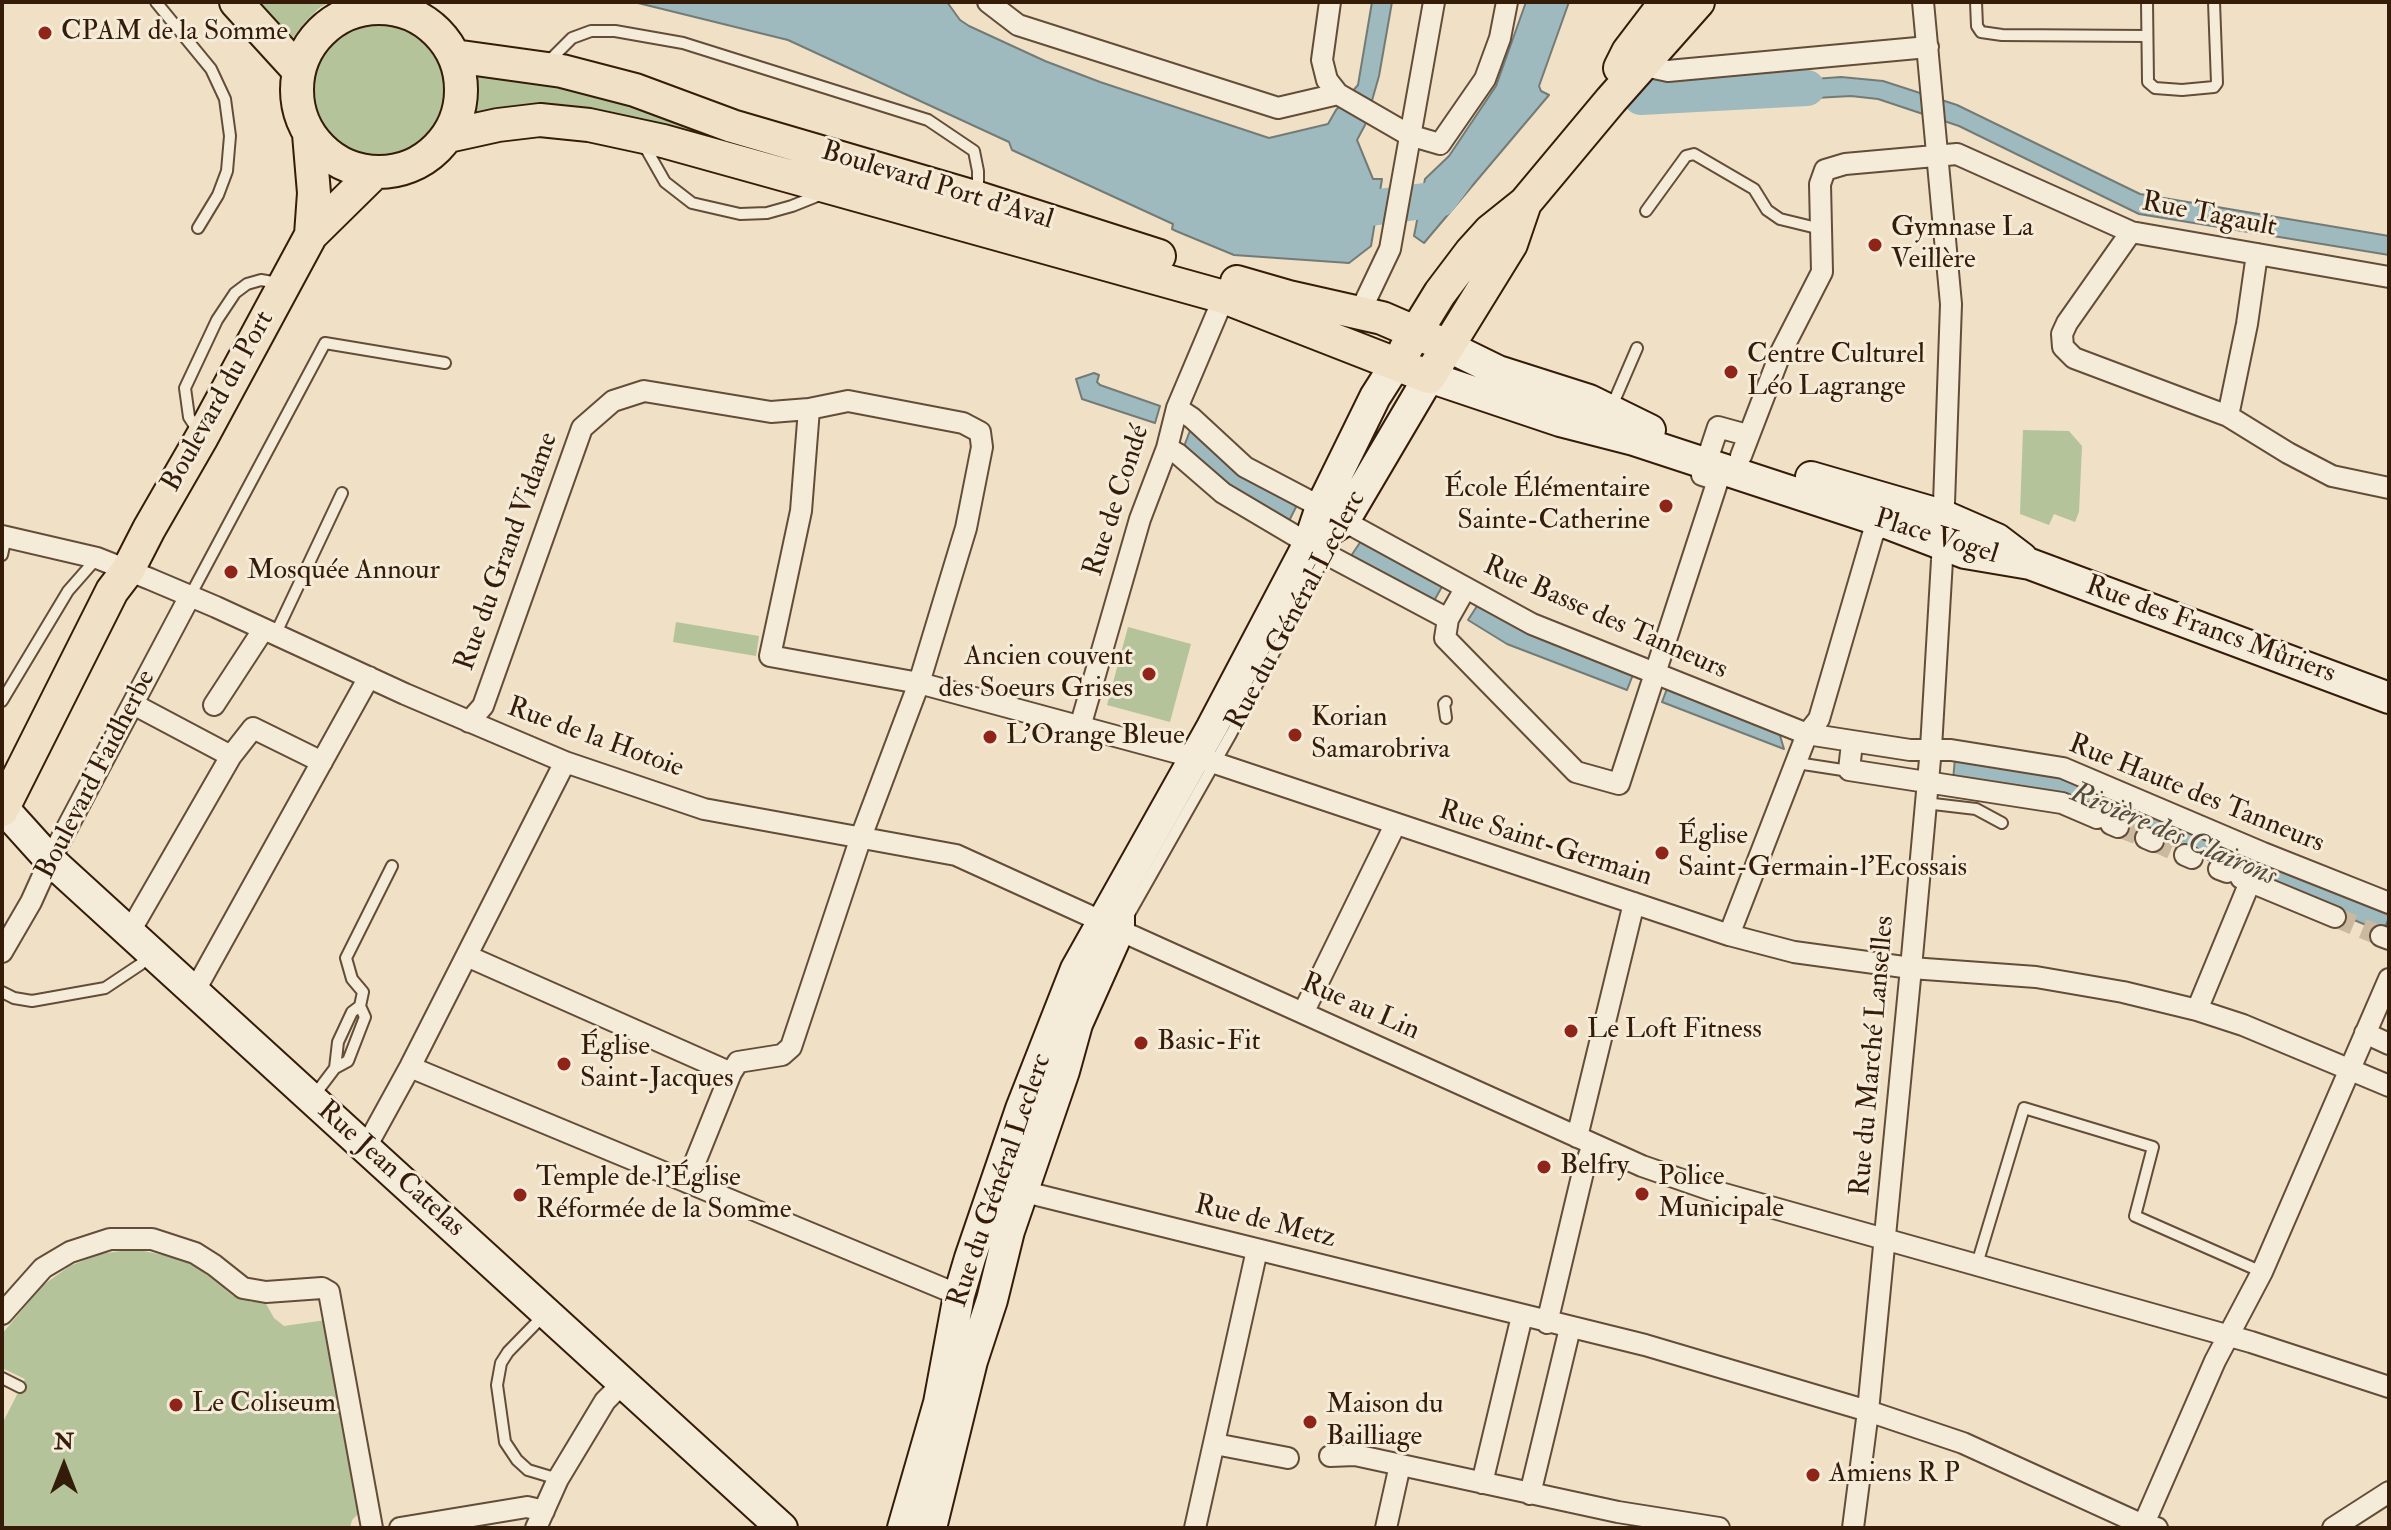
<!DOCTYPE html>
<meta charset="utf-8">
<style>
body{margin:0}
#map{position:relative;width:2391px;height:1530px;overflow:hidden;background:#f0e0c5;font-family:"IM FELL Double Pica",serif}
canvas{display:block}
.frame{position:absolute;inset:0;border:4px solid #341c09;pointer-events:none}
.north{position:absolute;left:24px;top:1426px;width:80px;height:80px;-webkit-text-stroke:6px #f5ebd9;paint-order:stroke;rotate:0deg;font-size:22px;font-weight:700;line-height:32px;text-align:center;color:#341c09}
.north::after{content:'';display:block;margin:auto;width:28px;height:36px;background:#341c09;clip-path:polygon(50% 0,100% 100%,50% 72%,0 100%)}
</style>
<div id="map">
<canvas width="2391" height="1530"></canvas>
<div class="frame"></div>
<div class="north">N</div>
</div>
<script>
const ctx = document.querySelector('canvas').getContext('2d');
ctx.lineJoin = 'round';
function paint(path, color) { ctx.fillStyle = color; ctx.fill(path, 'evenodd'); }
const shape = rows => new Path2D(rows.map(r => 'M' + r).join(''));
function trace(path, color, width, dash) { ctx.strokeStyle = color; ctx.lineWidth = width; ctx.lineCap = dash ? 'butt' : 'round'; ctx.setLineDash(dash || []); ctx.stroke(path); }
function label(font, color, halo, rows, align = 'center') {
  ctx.font = font + ' "IM FELL Double Pica",serif'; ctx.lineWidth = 6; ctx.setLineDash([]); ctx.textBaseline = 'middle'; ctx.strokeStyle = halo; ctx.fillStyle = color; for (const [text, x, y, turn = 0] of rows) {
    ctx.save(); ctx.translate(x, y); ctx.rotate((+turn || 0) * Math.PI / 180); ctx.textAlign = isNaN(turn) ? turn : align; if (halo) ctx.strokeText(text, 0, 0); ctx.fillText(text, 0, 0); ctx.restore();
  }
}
paint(shape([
 [251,2,330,2,319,8,306,21,291,40],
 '307 88a69 69 0 1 1 138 0a69 69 0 1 1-138 0Z',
 [470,69,552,80,725,140,724,143,470,119,474,89],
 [2023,430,2069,431,2082,446,2079,512,2075,522,2054,514,2049,525,2020,514],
 [676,622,759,636,756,656,673,642],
 [1128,627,1191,644,1170,722,1107,705],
 [134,1249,177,1258,197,1267,233,1296,252,1302,265,1302,274,1318,284,1326,326,1320,359,1513,352,1520,350,1528,2,1528,2,1424,25,1379,2,1368,2,1334,43,1285,70,1266,100,1254]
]), '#b4c399');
const water = shape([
 [634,2,947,2,960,20,969,26,1045,61,1100,82,1269,138,1328,124,1336,110,1358,85,1372,2,1392,2,1379,76,1365,125,1357,140,1373,179,1382,179,1371,246,1349,263,1234,255,1176,231,1172,229,1173,224,1012,150,1009,142,788,40,634,2],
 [1526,2,1569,2,1539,86,1541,91,1549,95,1424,243,1414,236,1425,179,1449,156,1496,86,1526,2],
 [1841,77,1883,81,1957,105,2140,194,2389,236,2389,255,2139,214,1959,126,1878,99,1851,96,1761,101,1760,83,1841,77],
 [1734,85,1735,102,1636,107,1644,91,1734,85],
 [1094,373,1099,375,1097,382,1100,385,1160,406,1155,423,1082,399,1076,379,1094,373],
 [1191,428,1298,503,1289,521,1231,489,1183,449,1191,428],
 [1363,538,1444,583,1434,601,1351,556,1363,538],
 [1479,603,1634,672,1627,690,1507,644,1468,620,1479,603],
 [1668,686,1778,729,1784,749,1662,702,1668,686],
 [1955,758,2067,779,2389,913,2389,918,2383,932,2064,800,1953,780,1955,758]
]);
paint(water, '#9ebabe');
trace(water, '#747b76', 2);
trace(shape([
 [1641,97,1807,88],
 [1333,187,1371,208,1439,199,1456,176]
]), '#9ebabe', 36);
trace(shape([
 [2118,827,2146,838],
 [2153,841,2185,855],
 [2335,917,2381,936]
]), '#cab99f', 20, [20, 10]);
const lane = shape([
 [156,2,211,69,225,99,230,136,227,171,218,195,198,228],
 [1976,2,1977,26,1981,32,2002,35,2146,36],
 [2147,2,2148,82,2155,88,2182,90,2214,87,2217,83,2214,2],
 [546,64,572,38,591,31,615,31,683,43,928,120,974,151,978,171,978,192],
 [644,145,665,182,692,203,740,214,767,213,792,206,822,194],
 [1646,211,1686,156,1694,154,1754,189,1767,210,1780,219,1821,229],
 [1612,406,1637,348],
 [198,431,189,417,185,388,217,320,235,293,247,284,261,280,278,283],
 [2,555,6,537],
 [190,596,325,343,445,363],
 [275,635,342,493],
 [2,701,68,591,97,558],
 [1446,702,1444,704,1446,718],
 [1797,763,1849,771],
 [1925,803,1976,809,2002,823],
 [1128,916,1231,734,1328,551],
 [2,992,14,998,32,1001,105,988,141,964,149,954],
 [335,1068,338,1042,352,1012,360,1006],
 [313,1097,335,1068,348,1061,365,1017,360,1006,363,992,352,979,346,958,392,866],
 [1977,1264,2024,1108,2153,1147,2135,1216,2262,1272],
 [543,1316,508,1352,501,1363,497,1385,505,1442,517,1460,528,1470,558,1479],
 [2,1378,20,1387]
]);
const street = shape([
 [988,2,1018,25,1278,108,1338,94],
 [1330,2,1322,60,1327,80,1338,94,1409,135,1440,144,1485,79,1500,38,1507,2],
 [1646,62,1654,68,1668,71,1928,47],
 [2131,232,2067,323,2062,334,2063,347,2074,358,2228,416,2288,453,2332,476,2389,488],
 [1360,312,1390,249,1434,2],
 [1177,408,1192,418,1245,467,1321,507],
 [809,409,801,511,770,656,919,683,1215,763,1729,935,1794,952,1911,968,2036,977,2123,992,2197,1010,2243,1025,2389,1086],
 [2228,416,2247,324,2257,254],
 [1167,448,1178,454,1223,493,1326,554,1448,619],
 [1741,456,1781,352,1822,272,1820,184,1825,170,1845,164,1957,154,2131,232,2389,277],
 [1344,521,1532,624,1807,734,1910,750,1951,750,2063,768,2263,853,2389,903],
 [2,536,97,558,150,579,216,607,405,694,565,762,704,809,956,855,1101,921],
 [1465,589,1448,619,1445,638,1576,772,1619,784,1718,480,1702,475,1718,427,1747,435],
 [214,705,263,630],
 [469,722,483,706,582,428,613,401,644,391,771,412,809,409,848,401,963,423,980,432,982,447,966,528,919,683,861,837,791,1047,782,1055,738,1062,731,1073,687,1182],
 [1080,727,1140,519,1167,448,1177,408,1224,297],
 [1852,743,1849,770,2062,803,2097,818],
 [231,756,253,728,322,762],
 [2111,824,2118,827],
 [2146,838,2153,841],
 [2185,855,2192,858],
 [2219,869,2227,872],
 [2241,878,2335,917],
 [1119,930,1642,1166,1717,1192,2251,1342,2389,1387],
 [129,933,231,756,133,704],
 [1729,935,1807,734,1819,719,1873,534,1884,522],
 [2381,936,2389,939],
 [2,952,31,902,50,860,190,596],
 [467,956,731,1073],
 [194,992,369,677],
 [2197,1010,2250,882],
 [1303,1013,1395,825],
 [2365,1033,2389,1044],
 [410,1067,959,1295],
 [1577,1137,1634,903],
 [366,1147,410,1067,565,762],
 [1013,1189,1645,1345,1868,1411,1963,1443,2143,1525,2157,1528],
 [2,1314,43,1268,70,1252,110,1239,152,1239,195,1253,214,1265,243,1288,266,1292,322,1288,329,1292,372,1528],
 [1547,1323,1583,1172,1593,1145],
 [1215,1444,1288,1458],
 [1330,1456,1355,1455,1618,1512,1719,1528],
 [1482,1483,1522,1316],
 [1530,1494,1570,1328],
 [400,1528,527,1507,544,1511],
 [536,1528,558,1479,605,1401,624,1382],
 [1195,1528,1257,1250],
 [1386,1528,1400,1465],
 [1853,1528,1868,1411,1911,968,1931,748,1942,560,1951,304,1923,2],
 [2142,1528,2215,1361,2262,1272,2389,979],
 [2333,1528,2389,1492]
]);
const secondary = shape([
 [1447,346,1498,371,1589,400,1650,430],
 [1811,477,1942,515,1997,539,2022,558],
 [1309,543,1344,521,1429,377,1560,421,1634,440,1884,522,1965,553,2030,564,2389,698],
 [3,808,50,860,782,1528],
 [903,1528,939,1403,959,1295,970,1258,1021,1109,1076,969,1212,727,1309,543,1321,507,1375,397,1396,364],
 [931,1528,972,1361,992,1300,1009,1231,1064,1071,1077,1024,1119,930,1119,903]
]);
const primary = shape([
 [236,2,299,71],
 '297 90a82 82 0 1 1 164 0a82 82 0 1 1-164 0Z',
 [454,56,562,71,635,90,732,126,978,198,1159,256],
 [1620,68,1628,52,1666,2],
 [309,134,314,193,311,235],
 [448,136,498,125,540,120,589,125,663,141,1224,297,1429,377,1511,244,1525,203],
 [1237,282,1289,297,1382,318,1447,346],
 [1405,350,1440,293,1471,252,1490,231,1525,203,1611,100,1698,2],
 [2,810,112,591,128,570,149,529,202,437,311,235,375,172]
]);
trace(lane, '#634d38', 14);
trace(street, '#634d38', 24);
trace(secondary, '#341c09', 34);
trace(primary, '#341c09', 36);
trace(lane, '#f5ebd9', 10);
trace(street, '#f5ebd9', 20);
trace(secondary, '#f5ebd9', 30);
trace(primary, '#f0e0c5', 32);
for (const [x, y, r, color] of [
 [45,33,8,"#8f2418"],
 [1875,245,8,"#8f2418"],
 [1731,372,8,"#8f2418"],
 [1666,506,8,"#8f2418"],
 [231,572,8,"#8f2418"],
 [1149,674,8,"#8f2418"],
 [1295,735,8,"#8f2418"],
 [990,737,8,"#8f2418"],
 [1662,853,8,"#8f2418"],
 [1571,1031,8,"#8f2418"],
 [1141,1043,8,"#8f2418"],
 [564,1064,8,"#8f2418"],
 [1544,1167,8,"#8f2418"],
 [1642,1194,8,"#8f2418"],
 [520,1195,8,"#8f2418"],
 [176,1405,8,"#8f2418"],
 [1310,1422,8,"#8f2418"],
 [1813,1475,8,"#8f2418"]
]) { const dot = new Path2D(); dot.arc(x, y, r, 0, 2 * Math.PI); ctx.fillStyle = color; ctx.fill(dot); trace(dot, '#f5ebd9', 3); }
label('28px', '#341c09', '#f5ebd9', [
 ["CPAM de la Somme",61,33],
 ["Gymnase La",1891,229],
 ["Veillère",1891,261],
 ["Centre Culturel",1747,356],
 ["Léo Lagrange",1747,388],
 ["École Élémentaire",1650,490,"right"],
 ["Sainte-Catherine",1650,522,"right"],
 ["Mosquée Annour",247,572],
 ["Ancien couvent",1133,658,"right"],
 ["des Soeurs Grises",1133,690,"right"],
 ["Korian",1311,719],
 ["Samarobriva",1311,751],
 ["L'Orange Bleue",1006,737],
 ["Église",1678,837],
 ["Saint-Germain-l'Ecossais",1678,869],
 ["Le Loft Fitness",1587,1031],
 ["Basic-Fit",1157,1043],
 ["Église",580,1048],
 ["Saint-Jacques",580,1080],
 ["Belfry",1560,1167],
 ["Police",1658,1178],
 ["Municipale",1658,1210],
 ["Temple de l'Église",536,1179],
 ["Réformée de la Somme",536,1211],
 ["Le Coliseum",192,1405],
 ["Maison du",1326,1406],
 ["Bailliage",1326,1438],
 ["Amiens R P",1829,1475]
], 'left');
label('28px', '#341c09', '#f5ebd9', [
 ["Boulevard Port d'Aval",937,187,17],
 ["Rue Tagault",2209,216,11],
 ["Boulevard du Port",219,402,-61],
 ["Rue de Condé",1118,501,-72],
 ["Place Vogel",1936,538,17],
 ["Rue du Grand Vidame",508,552,-70],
 ["Rue du Général Leclerc",1297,611,-62],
 ["Rue Basse des Tanneurs",1605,619,24],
 ["Rue des Francs Mûriers",2210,631,20],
 ["Rue de la Hotoie",595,739,20],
 ["Boulevard Faidherbe",97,775,-63],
 ["Rue Haute des Tanneurs",2196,795,22],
 ["Rue Saint-Germain",1545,845,18],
 ["Rue au Lin",1360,1008,24],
 ["Rue du Marché Lanselles",1874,1056,-85],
 ["Rue Jean Catelas",390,1170,42],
 ["Rue du Général Leclerc",1001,1181,-71],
 ["Rue de Metz",1265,1223,14]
]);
label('italic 30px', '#544b3f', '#f5ebd9', [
 ["Rivière des Clairons",2173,836,23]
]);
</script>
